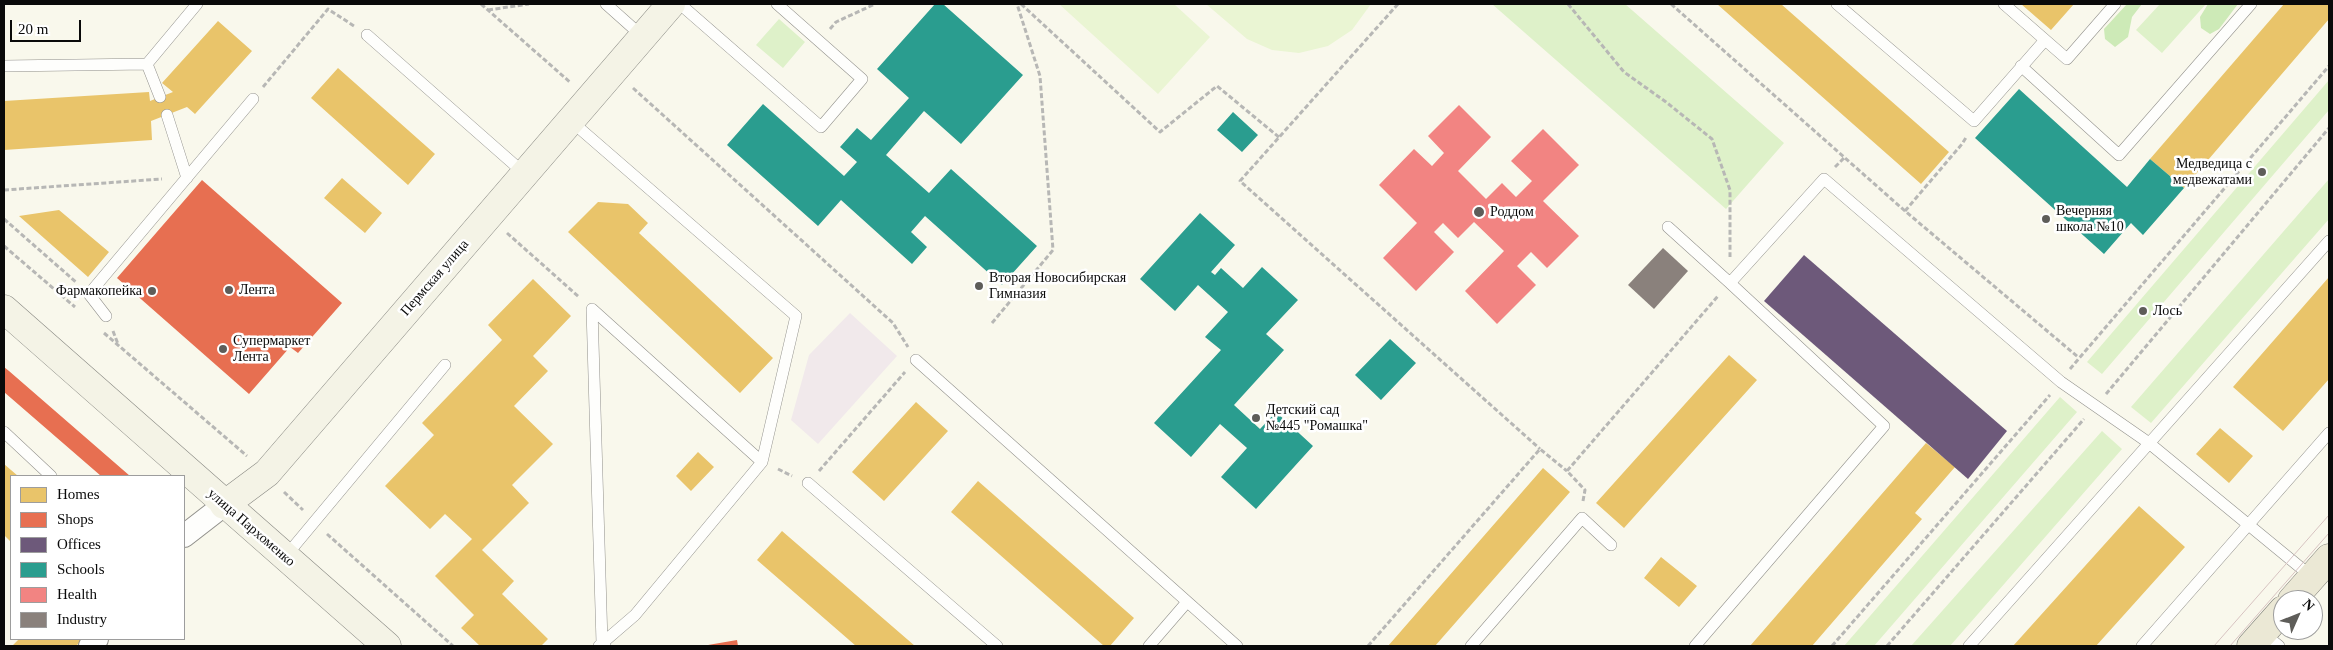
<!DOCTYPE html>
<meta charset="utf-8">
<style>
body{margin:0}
#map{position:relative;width:2333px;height:650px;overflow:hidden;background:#f9f8ec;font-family:Georgia,serif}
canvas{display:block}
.frame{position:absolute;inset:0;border:5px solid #0a0a0a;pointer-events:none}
.legend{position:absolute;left:10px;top:475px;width:175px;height:165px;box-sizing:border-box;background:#fff;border:1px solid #9d9d9d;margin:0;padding:6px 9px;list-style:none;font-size:15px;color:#0a0a0a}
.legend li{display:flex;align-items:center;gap:10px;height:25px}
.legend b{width:25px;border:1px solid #9d9d9d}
.north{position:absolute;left:2273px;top:590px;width:50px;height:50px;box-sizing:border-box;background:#fff;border:1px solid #9d9d9d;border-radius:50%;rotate:46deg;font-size:14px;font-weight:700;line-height:20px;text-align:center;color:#0a0a0a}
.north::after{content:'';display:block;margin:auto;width:18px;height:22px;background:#5e5d59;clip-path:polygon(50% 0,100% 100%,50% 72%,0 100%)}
.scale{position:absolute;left:10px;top:20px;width:71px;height:22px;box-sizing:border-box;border:2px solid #0a0a0a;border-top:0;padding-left:6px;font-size:15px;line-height:18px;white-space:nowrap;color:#0a0a0a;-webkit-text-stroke:4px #fff;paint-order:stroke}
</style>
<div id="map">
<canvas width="2333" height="650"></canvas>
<div class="frame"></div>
<ul class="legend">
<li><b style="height:14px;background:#e9c46a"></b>Homes</li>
<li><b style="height:14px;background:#e76f51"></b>Shops</li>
<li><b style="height:14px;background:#6d597a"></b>Offices</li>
<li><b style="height:14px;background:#2a9d8f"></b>Schools</li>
<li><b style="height:14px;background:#f28482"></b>Health</li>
<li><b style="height:14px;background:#8a817c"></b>Industry</li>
</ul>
<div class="north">N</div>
<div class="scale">20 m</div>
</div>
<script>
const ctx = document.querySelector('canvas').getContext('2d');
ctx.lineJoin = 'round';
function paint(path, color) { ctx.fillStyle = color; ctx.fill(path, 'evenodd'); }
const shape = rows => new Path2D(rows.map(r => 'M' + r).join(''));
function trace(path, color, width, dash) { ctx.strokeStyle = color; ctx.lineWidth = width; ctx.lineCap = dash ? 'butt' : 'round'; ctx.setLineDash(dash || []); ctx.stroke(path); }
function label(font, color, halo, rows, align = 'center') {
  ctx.font = font + ' Georgia,serif'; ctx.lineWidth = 5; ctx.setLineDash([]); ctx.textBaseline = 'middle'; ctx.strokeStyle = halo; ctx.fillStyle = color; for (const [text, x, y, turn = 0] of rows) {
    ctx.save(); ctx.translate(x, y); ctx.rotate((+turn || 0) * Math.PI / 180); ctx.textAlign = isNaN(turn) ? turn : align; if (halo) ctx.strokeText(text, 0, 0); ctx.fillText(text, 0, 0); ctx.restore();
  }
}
paint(shape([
 [850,313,897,356,818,444,791,420,809,355]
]), '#f1e9eb');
paint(shape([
 [1492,4,1625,4,1784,143,1726,209],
 [2160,4,2206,4,2162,53,2136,30],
 [779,19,805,42,783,68,756,45],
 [2329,80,2329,110,2102,374,2087,362],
 [2329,179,2329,219,2151,423,2131,407],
 [2060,397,2077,412,1874,646,1844,646],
 [2102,431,2122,449,1950,646,1911,646]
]), '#def1c9');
paint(shape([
 [2127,4,2142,4,2132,17,2128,37,2115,47,2105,39,2104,29],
 [2208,4,2238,4,2219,29,2210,34,2201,28,2200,17]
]), '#cdeab7');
paint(shape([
 [1059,4,1174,4,1210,37,1158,94],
 [1206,4,1371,4,1352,30,1328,46,1299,53,1272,50,1247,39]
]), '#eaf5d3');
paint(shape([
 [1717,4,1781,4,1949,152,1921,184],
 [2021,4,2074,4,2051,30],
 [2284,4,2329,4,2329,19,2184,188,2150,159],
 [218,21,252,51,195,114,187,107,151,121,152,140,4,150,4,101,149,92,150,101,173,92,162,83],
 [338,68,435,154,408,185,311,98],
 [342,178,382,213,365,233,324,198],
 [598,202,628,204,648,223,639,233,773,358,740,393,568,232],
 [59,210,109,252,88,277,19,216],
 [2329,277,2329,379,2283,431,2233,387],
 [533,279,571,316,533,356,548,371,514,406,553,444,512,485,529,503,482,550,514,581,502,594,548,639,541,646,480,646,461,628,474,615,435,576,472,539,445,514,430,529,385,486,434,435,422,423,502,340,488,325],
 [1729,355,1757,380,1624,528,1596,503],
 [916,402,948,431,884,501,852,472],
 [2220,428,2253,456,2229,483,2196,454],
 [1926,443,1955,467,1915,513,1922,519,1812,646,1750,646],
 [698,452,714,467,691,491,676,476],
 [4,464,18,476,11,476,11,542,4,535],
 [1543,468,1570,492,1435,646,1388,646],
 [978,481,1134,618,1110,646,1104,646,951,512],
 [2139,506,2185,547,2096,646,2013,646],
 [782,531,915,646,856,646,757,560],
 [1661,557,1697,586,1679,607,1644,578],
 [19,639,83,639,76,646,12,646]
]), '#e9c46a');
paint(shape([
 [202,180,342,303,298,353,290,347,249,394,117,278],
 [4,367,9,371,130,476,101,476,4,392],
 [737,640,738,646,708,646,708,645]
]), '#e76f51');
paint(shape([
 [1804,255,2007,431,1968,479,1764,301]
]), '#6d597a');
paint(shape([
 [935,4,943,4,1023,75,961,144,924,111,886,155,929,193,951,169,1037,246,1002,285,925,216,911,232,927,247,912,264,841,200,818,226,727,145,763,104,844,176,857,162,840,147,857,128,871,140,909,98,877,69],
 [2019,89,2127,187,2150,159,2184,188,2143,235,2131,223,2104,254,1975,138],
 [1233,112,1258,135,1242,152,1217,130],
 [1200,213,1235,245,1211,272,1215,275,1221,268,1243,288,1262,267,1298,300,1266,334,1284,350,1234,405,1260,429,1276,412,1313,446,1256,509,1221,477,1247,448,1220,424,1191,457,1154,423,1221,350,1205,337,1228,312,1198,285,1175,311,1140,279],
 [1390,339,1416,363,1381,400,1355,375]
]), '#2a9d8f');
paint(shape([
 [1459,105,1491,137,1458,171,1486,199,1502,183,1516,197,1532,181,1511,161,1543,129,1579,165,1543,201,1579,236,1547,268,1531,252,1517,266,1536,285,1497,324,1465,291,1504,251,1474,222,1458,238,1443,223,1434,232,1454,252,1416,291,1383,258,1417,223,1379,185,1414,149,1432,166,1444,153,1428,136]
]), '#f28482');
paint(shape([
 [1663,248,1688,271,1654,309,1628,285]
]), '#8a817c');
const lane = shape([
 [606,4,643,37],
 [680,4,821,127,862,79,777,4],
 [1837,4,1974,121,2045,40],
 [2004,4,2067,59,2115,4],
 [367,35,525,174],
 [147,64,160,97],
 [4,66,147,64,197,4],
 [2021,66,2119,155,2251,4],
 [167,115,187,178],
 [571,121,796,316,762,462,635,615,599,646],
 [1668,227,1730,283,1824,179,2061,382,2149,443,2312,577],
 [106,316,89,294,253,99],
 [916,360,1237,646],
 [4,432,51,476],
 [808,483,997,646],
 [285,557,445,365],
 [2263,633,2279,646],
 [605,646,602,643,592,309,762,462],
 [1149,646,1187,602],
 [1471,646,1582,518,1611,545],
 [1695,646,1884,426,1730,283],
 [1969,646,2329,241],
 [2142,646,2329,433]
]);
const street = shape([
 [184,536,224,505],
 [90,646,97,639]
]);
const secondary = shape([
 [4,309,387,646],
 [224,505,267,473,671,4]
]);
const primary = shape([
 [2292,600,2329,558],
 [2251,646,2283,610]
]);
trace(lane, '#92918c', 12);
trace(street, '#92918c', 24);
trace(secondary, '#888882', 29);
trace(primary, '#7f7e79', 29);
trace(shape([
 [481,4,571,83],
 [1021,4,1160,132,1217,86,1280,138],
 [1398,4,1240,181,1540,449],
 [1568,4,1624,72,1666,102,1712,139,1730,190,1730,257],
 [1671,4,1905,211,2078,357],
 [488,10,529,4],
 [830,29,836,22,875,4],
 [263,87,328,9,354,26],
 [633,88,893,323,908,347],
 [1835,167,1845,157],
 [4,190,162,179],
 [1905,211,1962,144,1967,136],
 [4,219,77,283],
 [507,233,579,297],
 [4,246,75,307],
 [992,323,1053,250,1040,76,1017,4],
 [113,331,118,344],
 [104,333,247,456],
 [2070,369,2329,66],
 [2106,394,2329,128],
 [778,469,792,476],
 [819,471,905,372],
 [284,492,303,510],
 [1583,501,1585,490,1567,471,1718,296],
 [327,534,453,646],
 [1368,646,1540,449,1567,471],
 [1832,646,2050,395],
 [1887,646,2084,419]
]), '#b7b7b5', 3, [5, 2.5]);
trace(lane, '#fefefc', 11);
trace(street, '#fefefc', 22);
trace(secondary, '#f4f3e6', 28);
trace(primary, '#ebe8d5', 28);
trace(shape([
 [2214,646,2329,515],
 [2230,646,2329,533]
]), '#d7c3c1', 1);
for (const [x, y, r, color] of [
 [2262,172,5,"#5e5d59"],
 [1479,212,6,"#5e5d59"],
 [2046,219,5,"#5e5d59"],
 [979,286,5,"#5e5d59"],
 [229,290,5,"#5e5d59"],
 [152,291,5,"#5e5d59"],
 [2143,311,5,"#5e5d59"],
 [223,349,5,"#5e5d59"],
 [1256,418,5,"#5e5d59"]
]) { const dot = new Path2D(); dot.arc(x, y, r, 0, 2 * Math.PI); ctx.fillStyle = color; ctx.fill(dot); trace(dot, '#fff', 2); }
label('14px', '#0a0a0a', '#fff', [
 ["Медведица с",2252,164,"right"],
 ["медвежатами",2252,180,"right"],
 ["Вечерняя",2056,211],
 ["школа №10",2056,227],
 ["Роддом",1490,212],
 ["Вторая Новосибирская",989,278],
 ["Гимназия",989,294],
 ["Лента",239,290],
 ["Фармакопейка",142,291,"right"],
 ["Лось",2153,311],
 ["Супермаркет",233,341],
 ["Лента",233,357],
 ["Детский сад",1266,410],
 ["№445 \"Ромашка\"",1266,426]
], 'left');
label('14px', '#0a0a0a', '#fff', [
 ["Пермская улица",435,278,-49],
 ["улица Пархоменко",251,528,41]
]);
</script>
